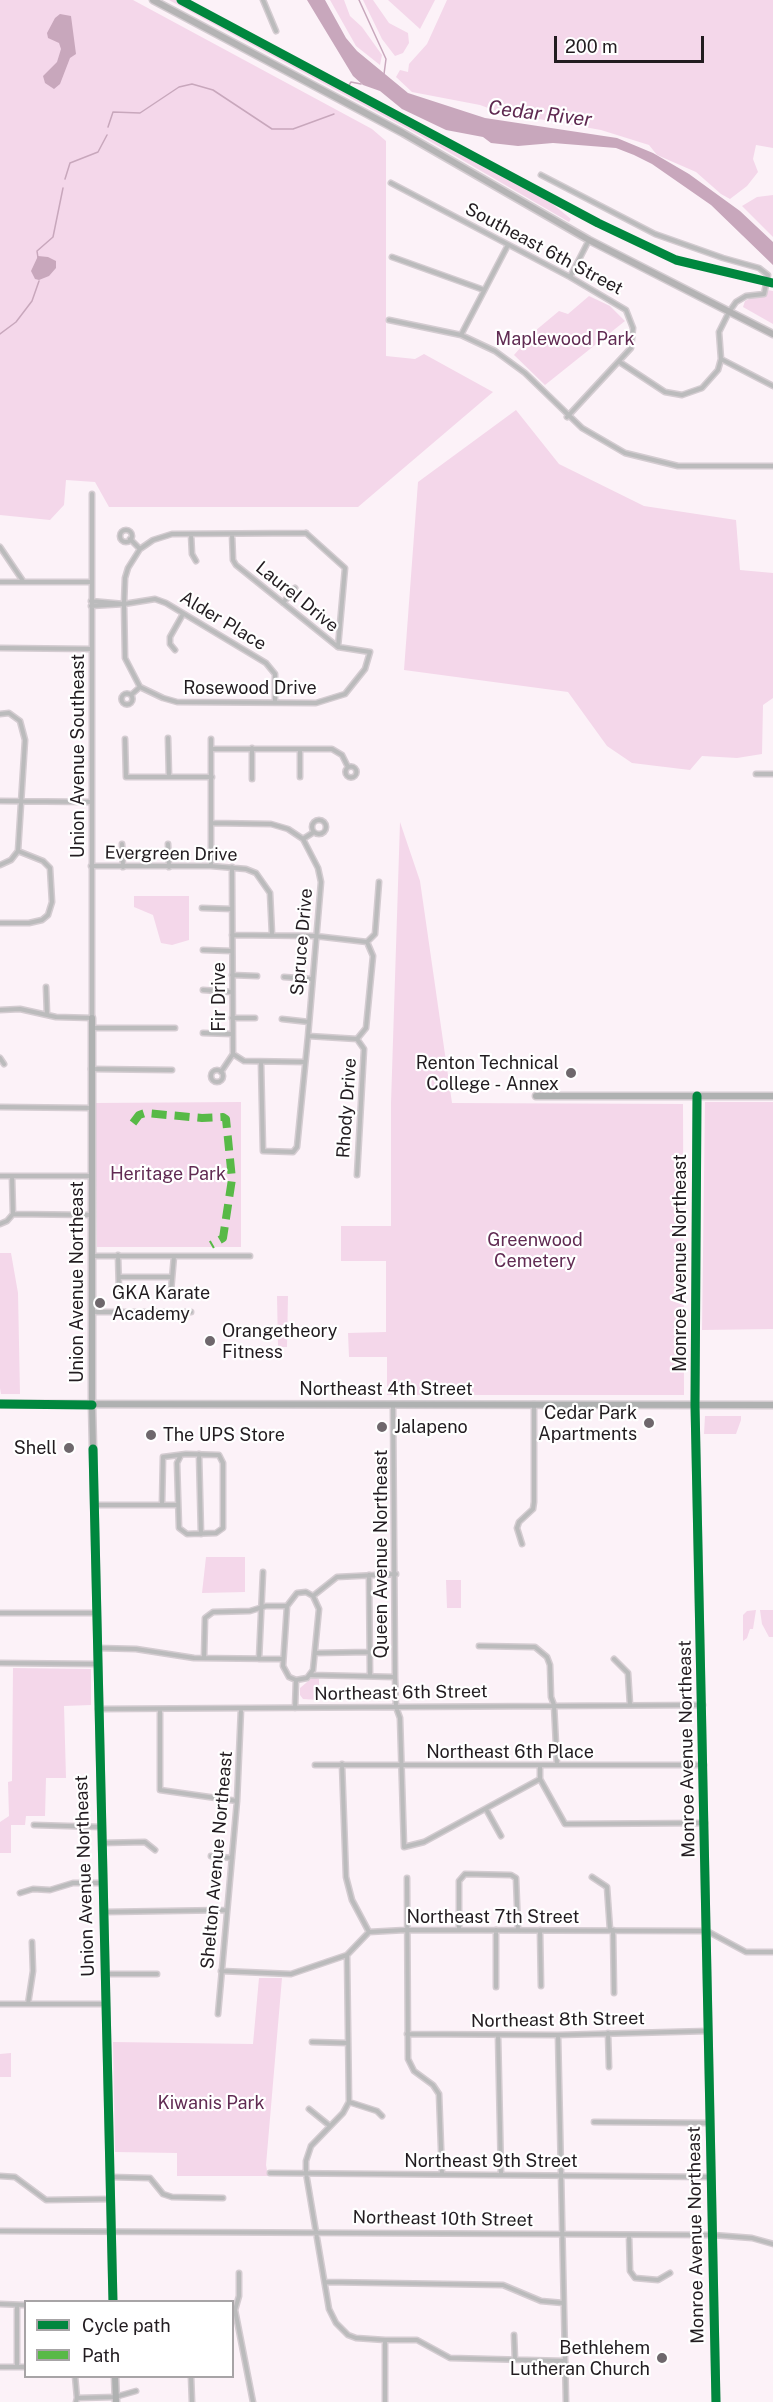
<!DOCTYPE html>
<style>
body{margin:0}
#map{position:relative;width:773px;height:2402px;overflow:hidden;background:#fcf2f8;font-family:"Public Sans",sans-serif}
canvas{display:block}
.legend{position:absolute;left:24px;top:2300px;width:210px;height:78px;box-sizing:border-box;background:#fff;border:2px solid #a7a4a6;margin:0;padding:8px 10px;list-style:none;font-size:18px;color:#221c20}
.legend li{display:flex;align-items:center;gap:12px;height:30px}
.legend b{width:30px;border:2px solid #a7a4a6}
.scale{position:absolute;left:554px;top:36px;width:150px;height:27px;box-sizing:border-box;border:3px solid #221c20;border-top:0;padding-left:8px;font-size:18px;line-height:21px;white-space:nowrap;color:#221c20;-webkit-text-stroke:4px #fff;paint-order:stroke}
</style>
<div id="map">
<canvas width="773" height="2402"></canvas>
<ul class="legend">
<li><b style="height:8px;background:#00873e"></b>Cycle path</li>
<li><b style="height:8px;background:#58b947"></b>Path</li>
</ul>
<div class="scale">200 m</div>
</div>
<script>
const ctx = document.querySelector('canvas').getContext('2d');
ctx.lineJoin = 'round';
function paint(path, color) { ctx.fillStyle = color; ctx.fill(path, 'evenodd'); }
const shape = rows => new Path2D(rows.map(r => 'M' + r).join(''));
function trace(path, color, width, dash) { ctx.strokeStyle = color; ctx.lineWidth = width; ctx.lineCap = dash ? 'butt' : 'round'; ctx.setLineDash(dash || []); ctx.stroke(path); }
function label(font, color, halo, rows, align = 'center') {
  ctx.font = font + ' "Public Sans",sans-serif'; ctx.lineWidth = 4.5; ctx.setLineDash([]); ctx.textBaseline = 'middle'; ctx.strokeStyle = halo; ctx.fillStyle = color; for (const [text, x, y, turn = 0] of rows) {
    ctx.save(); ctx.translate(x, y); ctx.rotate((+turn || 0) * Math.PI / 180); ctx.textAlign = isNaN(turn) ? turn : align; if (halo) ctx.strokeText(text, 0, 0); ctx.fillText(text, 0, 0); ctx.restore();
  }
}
paint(shape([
 [0,0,133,0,372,129,386,141,386,356,415,359,424,354,493,392,358,507,109,507,95,482,66,480,64,505,50,520,0,515],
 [169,0,176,0,544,197,571,219,569,222,419,135],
 [330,0,344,0,350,16,362,27,382,55,380,65,356,46],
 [363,0,373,0,389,23,408,33,409,43,403,53,395,56,382,39],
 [388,0,435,0,420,29],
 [447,0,773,0,773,148,756,145,753,159,758,172,747,186,730,199,721,194,696,172,657,155,649,145,601,130,499,112,480,105,412,92,396,77,400,70,408,72,409,64,427,44],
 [773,195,773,237,742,206,757,197],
 [767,290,773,291,773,324,743,307,745,301],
 [589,296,610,306,625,321,545,385,514,355,535,331,559,311,568,314],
 [516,410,559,464,644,506,736,520,740,570,773,573,773,698,763,705,762,754,737,758,702,756,690,770,632,763,607,746,568,692,404,670,418,482],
 [400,822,420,881,452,1103,683,1104,684,1395,387,1395,387,1357,349,1357,348,1333,386,1332,386,1261,341,1261,341,1226,391,1226,391,1103],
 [134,896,189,896,189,940,172,945,161,943,153,915,134,907],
 [241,1102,241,1247,97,1247,95,1103],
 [705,1102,773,1102,773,1329,702,1330],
 [0,1253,11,1253,18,1293,20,1394,1,1394,0,1388],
 [277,1296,288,1296,287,1347,278,1347],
 [705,1416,741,1416,741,1420,736,1434,704,1434],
 [206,1557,245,1557,245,1592,202,1593],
 [446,1580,461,1580,461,1608,447,1608],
 [756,1610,753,1629,750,1629,747,1638,743,1641,743,1615,747,1611],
 [760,1610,773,1610,773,1637,769,1637,762,1624],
 [13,1668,91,1669,91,1705,64,1706,66,1778,46,1778,45,1816,26,1816,25,1825,11,1825,11,1853,0,1853,0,1822,9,1816,8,1782,12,1781],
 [313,1677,319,1679,319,1700,303,1699,300,1695,300,1688],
 [259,1978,282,1978,266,2165,268,2176,177,2176,177,2153,115,2152,113,2042,253,2044],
 [11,2053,11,2077,0,2077,0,2054]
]), '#f4d7ea');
paint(shape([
 [307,0,325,0,346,38,357,51,408,93,485,118,617,138,653,153,689,174,740,211,773,242,773,265,711,205,652,164,634,155,616,148,553,143,518,146,491,143,483,137,446,130,402,109,380,91,363,85,353,76],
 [60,14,71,16,76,54,70,58,60,84,54,89,45,83,43,76,57,62,61,49,59,43,48,38,47,33,55,18],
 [38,256,48,257,56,261,56,268,49,276,39,280,35,279,31,271]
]), '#c8a7bc');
trace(shape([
 [359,0,386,59,384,74],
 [348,87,351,82,361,84],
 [346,92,346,91],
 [108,127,113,112,140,113,179,87,192,84,213,90,272,129,293,129,334,114],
 [65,179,70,163,98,152,107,135],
 [38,258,37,251,53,237,63,188],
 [0,334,16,322,32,301,39,281]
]), '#c8a7bc', 1.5);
const street = shape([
 [263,0,276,31],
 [541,175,655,234,723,258,759,268,768,275,764,294,746,296,736,302,729,312,719,332,721,359,718,370,702,388,682,395,665,392,621,363],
 [391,183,570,277,626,310,633,328,631,348,567,417],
 [392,257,484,290],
 [570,277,589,240],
 [389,320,461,335,495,351,525,373,582,428,625,453,678,466,773,466],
 [461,335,508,245],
 [721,359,773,386],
 '120 536a6 6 0 1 1 12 0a6 6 0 1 1-12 0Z',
 [306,533,345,568,338,647,370,652,365,669,345,694,316,703,177,702,163,698,140,687,125,658,124,604,125,578,128,568,140,549,153,540,172,534,306,533],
 [191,534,192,554,196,561],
 [232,534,233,560,236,565,338,647],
 [130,539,140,549],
 [0,547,23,581],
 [0,582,91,582],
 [91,601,124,604,91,606],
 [283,603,295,588],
 [124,604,155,599,166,603,266,663,275,674,275,702],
 [0,648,91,649],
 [175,650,170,644,170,637,183,614],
 '121.5 699a5.5 5.5 0 1 1 11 0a5.5 5.5 0 1 1-11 0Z',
 [131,695,140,687],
 [0,714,9,713,20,721,25,740,18,851,11,860,0,865],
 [168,738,169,777],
 [125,739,126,777,212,777],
 [211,739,211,866],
 [252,748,252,779],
 [211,749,332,749,342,755,348,767],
 [300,749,300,777],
 '345.5 772a5.5 5.5 0 1 1 11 0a5.5 5.5 0 1 1-11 0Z',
 [756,774,773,774],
 [0,801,91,802],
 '312 827a7 7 0 1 1 14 0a7 7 0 1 1-14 0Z',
 [211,823,271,824,288,829,303,839,318,868,321,882,308,1036,297,1147,293,1152,263,1151,261,1062],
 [303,839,314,832],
 [122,844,123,867],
 [168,844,169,867],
 [91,866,211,866,246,869,256,873,270,893,272,934],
 [232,867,233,1054],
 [202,908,232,909],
 [0,923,29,923,42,920,48,915,52,902,50,868,43,861,18,851],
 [232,935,315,936,367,942],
 [203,950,232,951],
 [232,975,257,976],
 [284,977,311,979],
 [46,987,47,1014],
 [203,990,232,992],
 [0,1010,20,1009,56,1017,92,1018,92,494],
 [232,1018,255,1018],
 [282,1019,309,1022],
 [92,1028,175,1028],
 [203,1033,232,1034],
 [308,1036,357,1039],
 [233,1054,244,1061,305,1062],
 [0,1058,4,1064],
 [91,1069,172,1070],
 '211 1076a6 6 0 1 1 12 0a6 6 0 1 1-12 0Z',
 [221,1072,233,1054],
 [0,1107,91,1108],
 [357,1175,364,1049,357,1039,366,1028,373,956,367,942,375,934,379,882],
 [0,1176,92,1176],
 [12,1176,13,1214],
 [0,1224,7,1221,13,1214,92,1215],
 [118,1255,119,1291],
 [92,1256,250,1256],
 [119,1277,170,1277],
 [171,1291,174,1256],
 [93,1312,191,1312],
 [393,1405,395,1677,396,1707,400,1718,404,1847,424,1842,540,1779,565,1824,705,1823],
 [199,1454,201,1534],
 [94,1505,178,1505],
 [162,1505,163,1457,186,1454,219,1455,223,1463,223,1528,216,1533,187,1534,179,1528,177,1463,180,1457],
 [522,1544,517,1528,519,1522,533,1509,534,1502,534,1404],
 [369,1575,370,1676],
 [287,1606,283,1666,289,1677,296,1680,295,1708],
 [0,1613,97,1613],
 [479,1646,535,1647,547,1657,550,1665,551,1697,554,1705,557,1765],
 [97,1648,136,1649,194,1658,283,1659],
 [315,1653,369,1652],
 [204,1658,205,1618,213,1612,250,1611,266,1606,287,1606,297,1593,306,1592,313,1596,337,1577,396,1574],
 [259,1659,263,1572],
 [614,1659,628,1673,630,1705],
 [0,1663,98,1664],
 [311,1675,395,1677],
 [296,1680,307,1678,313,1670,319,1609,313,1596],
 [98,1709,703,1705],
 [160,1709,160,1790,237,1801],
 [342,1764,346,1877,352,1900,369,1932],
 [315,1765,704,1765],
 [540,1765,540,1779],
 [486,1809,501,1836],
 [34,1825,101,1827],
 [102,1843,145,1842,155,1850],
 [211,1856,232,1858],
 [592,1877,607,1887,610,1930],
 [407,1878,408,2059,414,2071,433,2085,439,2094,442,2174],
 [20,1893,33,1889,50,1890,73,1883,103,1883],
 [105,1912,227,1910],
 [459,1930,459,1881,465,1874,511,1875,516,1878,518,1930],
 [496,1930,496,1987],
 [540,1930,541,1986],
 [613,1930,614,1993],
 [347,1955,349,2102,343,2113,311,2146,306,2161,306,2173,329,2309,336,2323,348,2335,356,2338,385,2340,385,2402],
 [221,1971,291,1974,347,1955,369,1932,405,1930,707,1931,746,1952,773,1952],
 [106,1974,157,1974],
 [0,2004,106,2004],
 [28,2004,33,1971,32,1942],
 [218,2014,237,1801,241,1709],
 [608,2033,609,2067],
 [407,2034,558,2035,708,2031],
 [498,2035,501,2174],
 [558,2035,566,2402],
 [312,2042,348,2043],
 [349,2102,377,2111,382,2116],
 [309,2109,330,2126],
 [594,2122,710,2123],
 [270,2173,711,2177],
 [0,2176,15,2177,46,2200,111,2199],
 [110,2177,150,2178,163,2194,172,2197,223,2198],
 [0,2231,713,2235,752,2238,773,2244],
 [629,2235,630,2271,635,2278,658,2280,670,2273],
 [239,2273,239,2296,235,2310,253,2402],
 [325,2282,503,2285,541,2301,563,2303],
 [0,2304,26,2305],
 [17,2305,17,2366],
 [514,2335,515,2360],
 [385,2340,417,2340,450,2358,565,2361],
 [0,2367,26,2367],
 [75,2376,77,2398],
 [191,2376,192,2402],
 [76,2402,77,2398,115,2397,136,2391]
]);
const secondary = shape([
 [92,1018,92,1405,113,2302],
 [536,1096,773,1096],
 [697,1096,695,1405,716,2402],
 [0,1404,773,1405],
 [115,2376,116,2402]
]);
const primary = shape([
 [153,0,403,133,589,240,773,334]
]);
trace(street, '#d4ccd1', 7);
trace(secondary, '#d4ccd1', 9);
trace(primary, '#d4ccd1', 9);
trace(street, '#bbbbbc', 4);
trace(secondary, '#afb1b1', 6);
trace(primary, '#b4b3b4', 6);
trace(shape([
 [133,1123,139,1115,145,1113,202,1118,223,1117,226,1119,232,1179,223,1238,211,1245]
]), '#58b947', 8, [15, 8]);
trace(shape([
 [181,0,598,223,676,260,773,283],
 [697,1096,695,1405,716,2402],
 [0,1404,92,1405],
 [93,1449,113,2302]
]), '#00873e', 9);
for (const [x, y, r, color] of [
 [571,1073,6,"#6e676c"],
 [100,1303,6,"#6e676c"],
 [210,1341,6,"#6e676c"],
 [649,1423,6,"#6e676c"],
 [382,1427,6,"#6e676c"],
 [151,1435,6,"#6e676c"],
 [69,1448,6,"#6e676c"],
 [662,2358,6,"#6e676c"]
]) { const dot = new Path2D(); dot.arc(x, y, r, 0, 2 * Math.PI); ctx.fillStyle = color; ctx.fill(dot); trace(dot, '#fff', 2); }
label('18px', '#221c20', '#fff', [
 ["Southeast 6th Street",544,249,28],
 ["Laurel Drive",297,597,39],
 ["Alder Place",223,621,31],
 ["Rosewood Drive",250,688],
 ["Union Avenue Southeast",78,756,-90],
 ["Evergreen Drive",171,854,1],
 ["Spruce Drive",302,942,-85],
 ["Fir Drive",219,997,-90],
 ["Rhody Drive",347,1108,-86],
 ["Monroe Avenue Northeast",680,1263,-90],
 ["Union Avenue Northeast",77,1282,-90],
 ["Northeast 4th Street",386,1389],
 ["Queen Avenue Northeast",381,1554,-90],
 ["Northeast 6th Street",401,1693,-1],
 ["Monroe Avenue Northeast",687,1749,-91],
 ["Northeast 6th Place",510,1752],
 ["Shelton Avenue Northeast",217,1860,-85],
 ["Union Avenue Northeast",85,1876,-92],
 ["Northeast 7th Street",493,1917],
 ["Northeast 8th Street",558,2020,-1],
 ["Northeast 9th Street",491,2161],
 ["Northeast 10th Street",443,2219,1],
 ["Monroe Avenue Northeast",696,2235,-91]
]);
label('18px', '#612b53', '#fff', [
 ["Maplewood Park",565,339],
 ["Heritage Park",168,1174],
 ["Greenwood",535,1240],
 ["Cemetery",535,1261],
 ["Kiwanis Park",211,2103]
]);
label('18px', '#221c20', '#fff', [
 ["Renton Technical",559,1063],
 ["College - Annex",559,1084],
 ["GKA Karate",112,1293,"left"],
 ["Academy",112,1314,"left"],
 ["Orangetheory",222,1331,"left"],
 ["Fitness",222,1352,"left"],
 ["Cedar Park",637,1413],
 ["Apartments",637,1434],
 ["Jalapeno",394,1427,"left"],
 ["The UPS Store",163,1435,"left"],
 ["Shell",57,1448],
 ["Bethlehem",650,2348],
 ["Lutheran Church",650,2369]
], 'right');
label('italic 20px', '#5e2850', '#fff', [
 ["Cedar River",540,114,7]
]);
</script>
